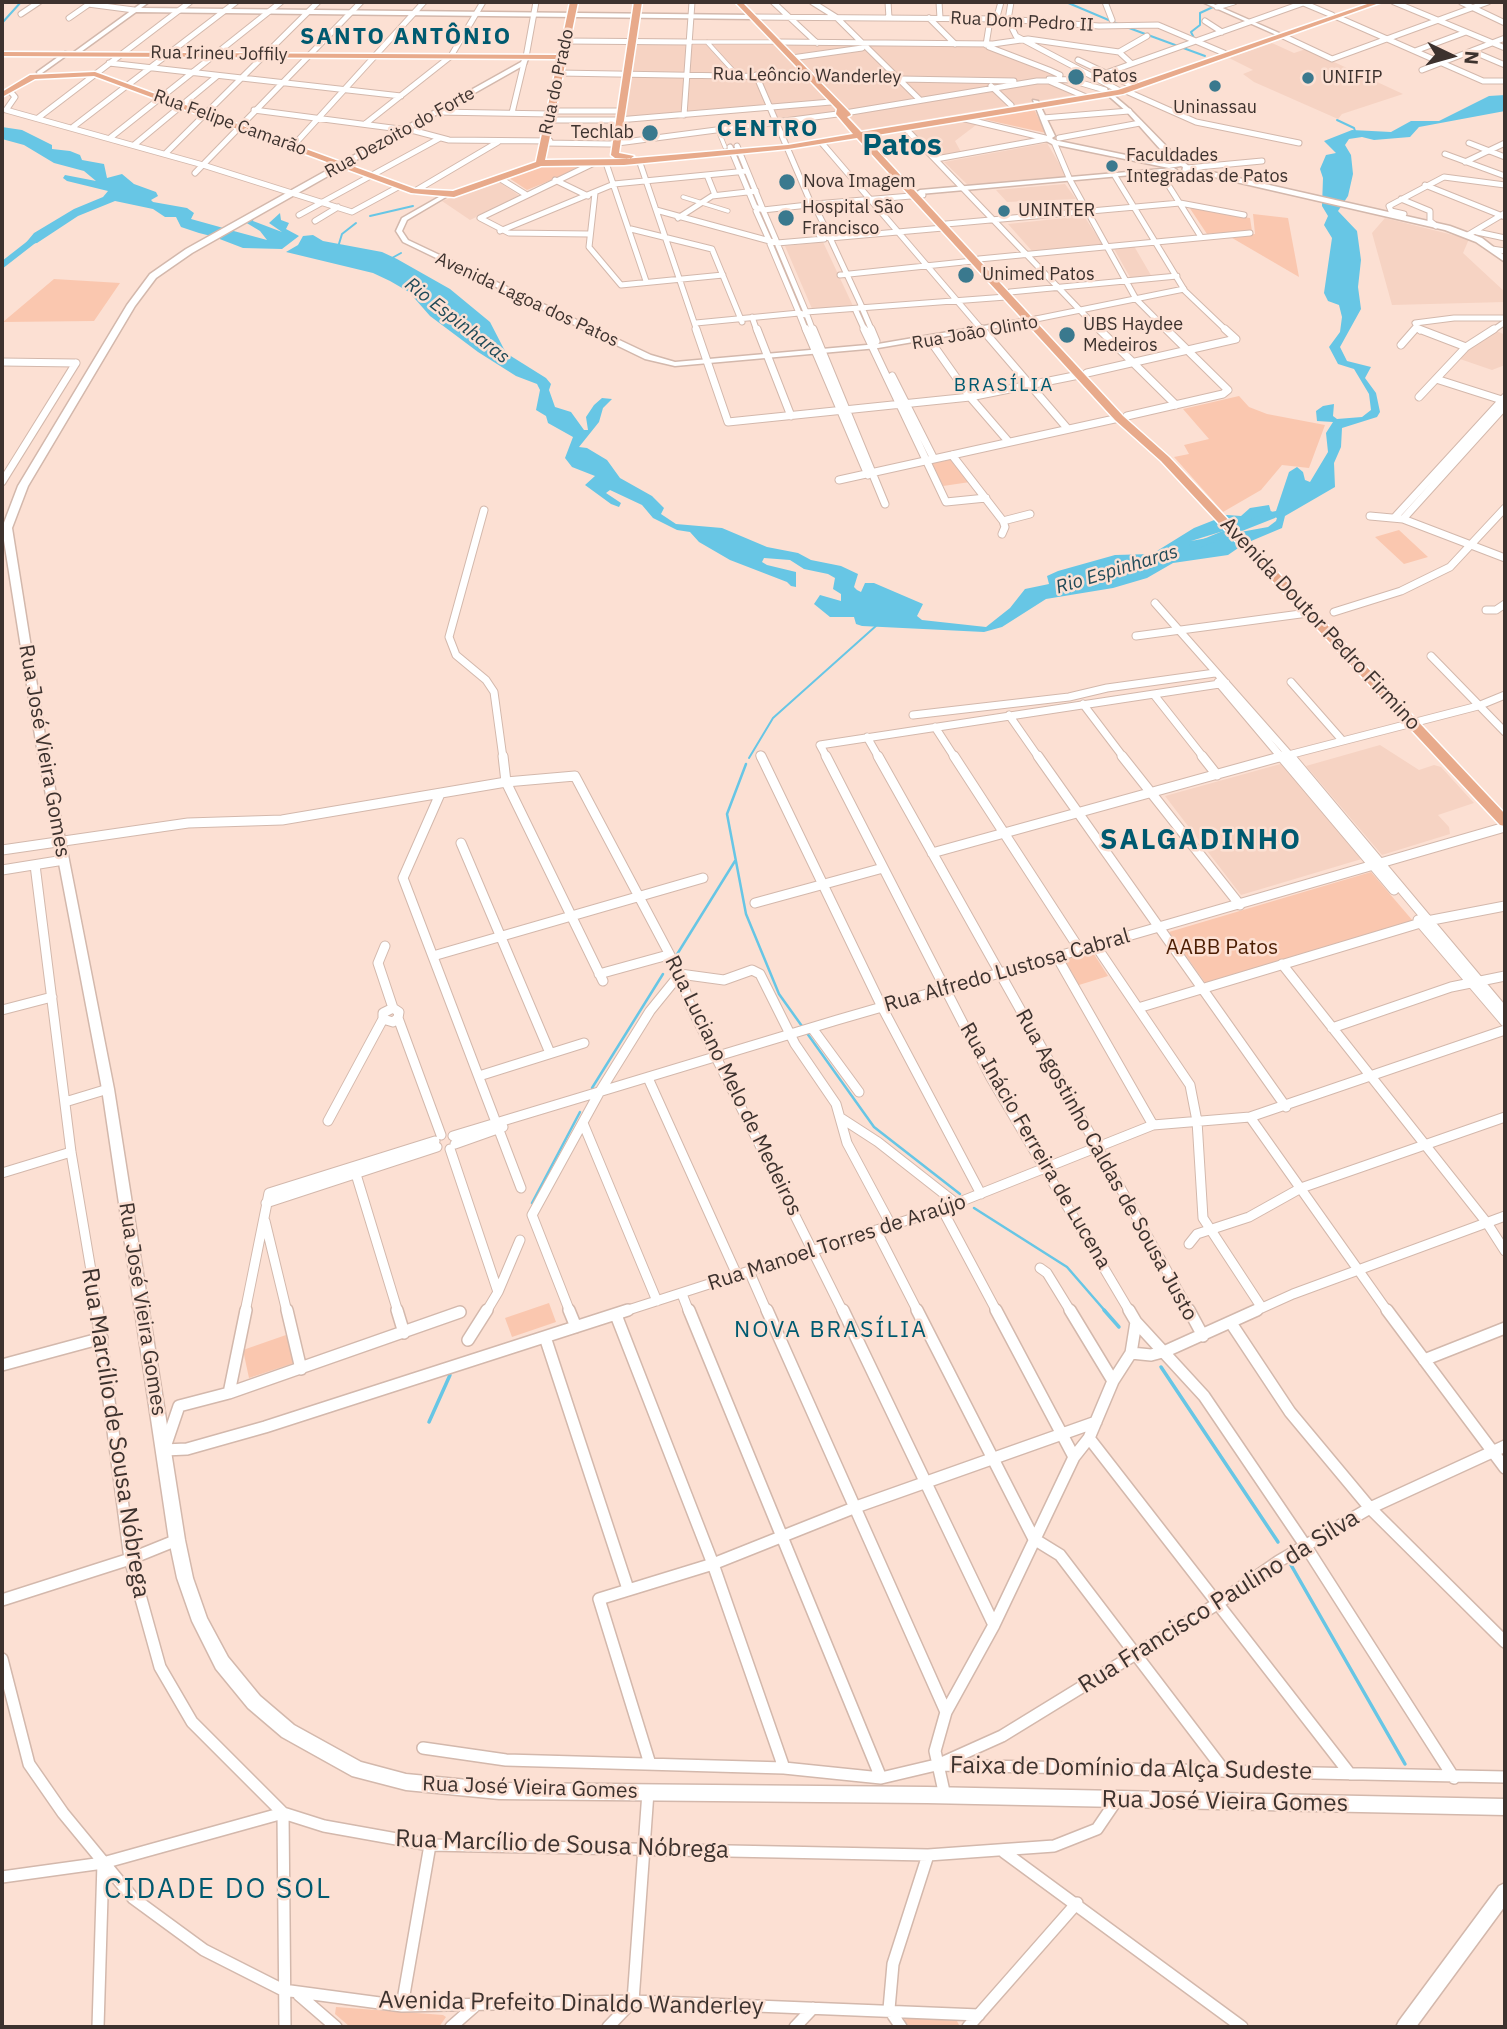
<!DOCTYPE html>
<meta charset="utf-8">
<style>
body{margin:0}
#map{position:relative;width:1507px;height:2029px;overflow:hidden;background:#fce0d3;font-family:"IBM Plex Sans",sans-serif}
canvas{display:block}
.frame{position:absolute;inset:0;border:4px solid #3d322e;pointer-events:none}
.north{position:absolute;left:1416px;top:21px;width:70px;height:70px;-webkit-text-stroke:5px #fce0d3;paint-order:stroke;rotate:95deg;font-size:19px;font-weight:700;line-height:28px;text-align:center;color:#3d322e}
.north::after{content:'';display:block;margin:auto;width:24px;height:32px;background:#3d322e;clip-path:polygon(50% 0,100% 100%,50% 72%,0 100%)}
</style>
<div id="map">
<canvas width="1507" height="2029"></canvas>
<div class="frame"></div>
<div class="north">N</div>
</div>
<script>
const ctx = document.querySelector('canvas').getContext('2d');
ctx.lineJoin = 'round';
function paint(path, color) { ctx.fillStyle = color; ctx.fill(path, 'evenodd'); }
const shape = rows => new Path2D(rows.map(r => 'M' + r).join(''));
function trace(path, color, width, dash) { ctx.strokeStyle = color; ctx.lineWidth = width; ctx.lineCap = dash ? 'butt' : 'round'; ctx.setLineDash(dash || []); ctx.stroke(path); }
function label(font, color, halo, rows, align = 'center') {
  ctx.font = font + ' "IBM Plex Sans",sans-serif'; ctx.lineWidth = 5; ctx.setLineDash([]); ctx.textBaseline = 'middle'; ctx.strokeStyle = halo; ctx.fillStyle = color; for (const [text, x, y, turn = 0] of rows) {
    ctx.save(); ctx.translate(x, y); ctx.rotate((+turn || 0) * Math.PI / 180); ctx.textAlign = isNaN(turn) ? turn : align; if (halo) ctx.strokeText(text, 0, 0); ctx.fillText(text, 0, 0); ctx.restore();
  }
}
paint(shape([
 [634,41,987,44,1061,74,1067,79,1044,80,1079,94,862,130,811,77,805,77,840,114,778,122,770,105,618,120],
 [1272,43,1294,53,1306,49,1403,94,1342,114,1338,119,1254,82,1243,74,1253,70,1229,58],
 [961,118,980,122,955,141,961,152,938,158,908,127],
 [1047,143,1067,177,969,186,944,162],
 [499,182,520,196,470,220,442,201],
 [1065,184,1076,199,1007,202,996,190],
 [1084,216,1103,245,1032,251,1008,224],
 [1385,218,1469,239,1463,253,1505,292,1505,302,1392,305,1372,233],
 [823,242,853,306,813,311,785,246],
 [1134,246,1152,277,1131,279,1113,247],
 [1497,331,1505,335,1505,365,1492,370,1460,359,1469,348],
 [1380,745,1419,770,1434,765,1441,767,1474,803,1438,815,1449,827,1450,834,1382,855,1306,766],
 [1284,763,1365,858,1241,895,1165,796]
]), '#f6d3c3');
paint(shape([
 [1034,109,1046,133,978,118,1029,109],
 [583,164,583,167,527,190,509,178,537,166],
 [1189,207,1250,218,1252,231,1207,234],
 [1253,214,1288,218,1299,277,1227,235,1255,234],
 [54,279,120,283,94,321,3,322],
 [1239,396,1249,407,1267,414,1325,425,1309,468,1282,465,1261,490,1223,512,1174,457,1189,454,1184,445,1209,439,1183,409],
 [953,458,970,482,943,486,931,462],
 [1399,530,1428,557,1404,564,1375,537],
 [1371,872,1413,921,1206,984,1169,932],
 [1092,951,1108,976,1079,985,1063,959],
 [549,1303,556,1322,512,1337,505,1318],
 [286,1335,294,1363,249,1378,243,1350],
 [336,2007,443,2015,446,2017,439,2027,350,2027,335,2014],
 [906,2017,957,2021,959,2025,909,2027,904,2021]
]), '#fac7af');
paint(shape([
 [1505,95,1505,111,1419,127,1410,137,1374,140,1362,137,1349,139,1345,145,1351,155,1353,174,1348,196,1338,211,1357,231,1361,260,1358,287,1361,309,1340,347,1347,361,1371,367,1365,378,1376,393,1380,412,1377,417,1342,428,1341,447,1334,463,1335,487,1285,516,1282,528,1244,544,1228,555,1173,563,1147,578,1113,588,1046,599,1002,627,984,632,862,626,856,624,854,617,830,617,814,604,820,595,841,601,841,594,833,589,835,578,828,574,804,569,790,560,764,558,762,562,767,565,796,572,796,587,791,586,787,582,730,560,699,542,690,532,677,530,653,518,642,505,610,490,606,493,621,503,619,507,611,504,585,485,595,476,572,467,565,458,573,437,548,423,546,416,536,410,540,390,537,384,516,376,478,352,430,316,409,292,390,281,373,273,286,252,298,245,303,236,313,235,323,241,382,252,397,259,450,289,490,322,506,353,546,378,551,384,549,390,555,407,571,412,584,430,588,430,586,417,594,405,602,398,612,399,603,408,599,422,579,447,587,448,607,460,620,478,652,496,664,508,661,514,676,524,722,528,767,547,798,553,811,560,841,566,858,574,854,587,857,590,861,592,865,583,874,583,923,604,917,616,922,620,986,627,1010,608,1025,589,1049,584,1047,576,1058,571,1115,555,1152,554,1194,528,1227,515,1241,516,1250,508,1269,505,1271,512,1276,511,1289,472,1297,467,1303,472,1305,480,1310,482,1328,452,1326,433,1333,422,1317,421,1316,411,1323,406,1334,404,1333,416,1337,419,1362,417,1371,410,1369,394,1354,369,1338,364,1329,347,1340,332,1342,317,1339,305,1328,301,1324,293,1332,238,1324,225,1328,216,1322,206,1323,178,1320,169,1326,155,1336,153,1324,141,1352,130,1391,132,1411,121,1439,121,1489,96],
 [1272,516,1277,518,1276,521,1268,527,1191,541],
 [2,127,22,130,52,145,52,149,70,151,80,155,82,160,104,164,107,178,122,174,134,184,156,192,158,196,151,200,153,202,187,208,194,213,191,219,227,229,215,237,199,233,181,227,176,217,165,217,153,209,115,201,78,216,37,243,24,245,34,233,74,209,103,197,108,191,67,181,63,178,65,175,96,181,84,171,54,163,24,145,2,139],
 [280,213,281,220,289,223,286,229,299,236,282,249,243,248,217,238,230,230,267,240,260,231,245,222,254,217,253,221,282,232,269,223]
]), '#67c6e5');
trace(shape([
 [1066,2,1118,24],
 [2,23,21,2],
 [1129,28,1205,56],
 [1194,38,1191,32,1200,25,1200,13,1213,7],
 [1337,120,1354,128,1356,134],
 [370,216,413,206],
 [338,247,342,234,356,223],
 [392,258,401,253],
 [749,758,773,718,877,625]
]), '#67c6e5', 2);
trace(shape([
 [746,764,727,814,746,914,779,994,874,1127,960,1194],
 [676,956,735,861],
 [592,1088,663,974],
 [532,1203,580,1112],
 [974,1208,1067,1267,1106,1312]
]), '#67c6e5', 2.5);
trace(shape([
 [1104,1310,1119,1327],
 [1161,1367,1278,1542],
 [429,1422,450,1375],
 [1291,1565,1405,1764]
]), '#67c6e5', 3.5);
paint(shape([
 [43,229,48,232,47,234,2,269,2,261,43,229],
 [1271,511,1277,515,1275,518,1199,548,1191,548,1189,545,1271,511]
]), '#67c6e5');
const pedestrian = shape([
 [690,42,778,42],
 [707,42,737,75],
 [718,130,725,147],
 [683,197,728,211]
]);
const minorFar3 = shape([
 [773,2,817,43],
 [812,2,836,17,920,100],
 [888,2,889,18],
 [939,2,940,18],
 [1011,2,1008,20,1016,36,1122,92],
 [1105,2,1112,20],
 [1301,2,1332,15],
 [1394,2,1505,48],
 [1461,2,1505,23],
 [88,4,134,10],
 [1217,7,1234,2],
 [21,14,39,2],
 [753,17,1005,19,1099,26,1158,25,1224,53],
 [1337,17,1483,81,1505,81],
 [69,18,92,2],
 [929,18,955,44],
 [996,20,1001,2],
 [1205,21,1222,32],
 [1283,36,1332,59,1488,2],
 [565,41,690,42],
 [778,42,993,44,1028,39,1119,52],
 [986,45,990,20],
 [989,47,1049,70,1060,75,1059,78],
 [1415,51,1466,32],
 [1472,51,1505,65],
 [526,57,536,2],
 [792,58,862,48],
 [1078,60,1131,85],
 [109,63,401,96],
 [1131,63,1119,52,1147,36],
 [1422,70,1505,38],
 [559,73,1014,81],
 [1106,73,1306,2],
 [756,75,810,201],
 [1049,79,1071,80,1105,90],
 [991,86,1011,105],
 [10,91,15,97,6,110,203,165,352,212,400,186],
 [1126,91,1196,122,1299,143],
 [254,110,415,131,449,140,550,141],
 [551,111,623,111],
 [437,112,551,114],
 [512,113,524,63],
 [684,115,692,2],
 [38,118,190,2],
 [961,118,1045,138],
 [1043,118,1129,111],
 [549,120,618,120,831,102],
 [365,124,451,56,483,2],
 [73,127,236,2],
 [905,128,1100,331],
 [110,138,281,2],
 [1059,138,1140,123],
 [821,142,983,331],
 [1054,142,1070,180,1136,299,1168,331],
 [545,143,610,144,845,113,1037,81,1049,81,1086,97],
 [1469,143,1505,157],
 [134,145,217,76],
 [293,146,424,2],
 [737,146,762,207],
 [730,147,755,207,763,210,808,205],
 [165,154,318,2],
 [1445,154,1505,176],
 [936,159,1046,139],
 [639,160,697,331],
 [1465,162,1505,143],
 [606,163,646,281],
 [1187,168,1262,161],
 [1160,172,1201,237],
 [195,173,361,2],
 [707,175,715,195],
 [1115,176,1185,291,1227,331],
 [499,178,525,194],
 [555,180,588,196],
 [1425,185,1505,217],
 [415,191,498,142],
 [595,193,589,247,621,285,723,275],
 [1401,199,1430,211,1430,221,1436,226],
 [815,204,923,195],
 [814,205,829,235],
 [760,208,756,211,769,240],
 [656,210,777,243,824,239],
 [763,210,776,240],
 [1404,214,1391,211,1389,206,1444,177,1505,185],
 [299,215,440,138],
 [678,218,712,196,756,191],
 [315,221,338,207],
 [946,224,1180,203,1244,215],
 [631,229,712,249,742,322],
 [500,231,614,184,747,171],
 [1477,232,1505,238],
 [589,234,509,233,480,218,594,163],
 [819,235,830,238,943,228],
 [1468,235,1505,213],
 [830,238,862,307],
 [777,243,806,312],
 [770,244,799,313],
 [1492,249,1505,251],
 [979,259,1250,233],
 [840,275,973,261],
 [1010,292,1177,276],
 [863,310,872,331],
 [856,311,865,331],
 [806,312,1006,297],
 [807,315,813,331],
 [800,316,806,331],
 [752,317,757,331],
 [1036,319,1184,289],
 [696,323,799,313,806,315],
 [1414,331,1416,328],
 [1420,331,1415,323,1454,318,1505,318],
 [1492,331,1505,322]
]);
const minorFar2 = shape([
 [696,329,728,422,970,397,1079,375],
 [757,329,791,416],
 [806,329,868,475],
 [813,329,885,504],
 [864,329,946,502,986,498],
 [871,329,876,341],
 [982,329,1067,428],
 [1099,329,1176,405],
 [1419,329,1466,347],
 [929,339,970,397,1008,441],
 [1401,345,1415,329],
 [2,362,76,363],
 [1087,373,1236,339,1225,329],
 [892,376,934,459],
 [1436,379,1505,401],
 [1419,397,1466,347,1494,329],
 [1127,416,1223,394,1228,390,1166,329],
 [952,455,1003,521,1005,527,1002,534],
 [839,480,1119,418],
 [2,482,76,363],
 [484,510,449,637,456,655,486,680,494,692,503,758],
 [1370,516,1403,519,1505,558],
 [1395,517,1505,397],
 [1403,519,1505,406],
 [1003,521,1030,514],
 [1155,603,1292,758],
 [1486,610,1496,610,1505,604],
 [1334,612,1401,591,1450,567,1505,508],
 [1136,636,1308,613],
 [1431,656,1505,732],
 [1218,682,1282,758],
 [1291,682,1342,740],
 [1155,696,1204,758],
 [1083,704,1124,758],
 [913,715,1069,697,1107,688,1215,673],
 [1009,715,1039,758],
 [935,727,955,758],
 [867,737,879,758],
 [760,755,761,758],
 [827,758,820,745,1226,683],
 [1277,758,1478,706,1505,695]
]);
const minorFar1 = shape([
 [503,756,506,782,603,981],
 [761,756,882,1007,981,1194],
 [826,756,991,1078,1130,1312],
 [878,756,1190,1312],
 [954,756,1080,950],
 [1038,756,1286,1107],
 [1122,756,1240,905],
 [1202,756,1217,775],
 [1281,756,1394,890],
 [1290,756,1505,1012],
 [440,794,403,878,521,1188],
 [461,843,550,1053],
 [2,850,188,823,282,820,506,782,575,776,680,974,690,1005,843,1312],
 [932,853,1283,756],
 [35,865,71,1152,98,1312],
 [2,870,64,860],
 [755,903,883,868],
 [1418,920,1505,1022],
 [385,946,378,963,393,1008],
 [1096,946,1190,1085,1197,1121,1203,1218,1262,1308],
 [433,956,703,878],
 [1057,957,1153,1125],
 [1282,964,1487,1223,1505,1251],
 [599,974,668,955],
 [393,1008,399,1012,398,1018,393,1022,383,1019,383,1013,393,1008],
 [1138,1008,1427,921,1505,906],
 [2,1010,52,997],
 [398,1018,441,1135],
 [812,1028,859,1092],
 [1332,1028,1451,987,1505,976],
 [479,1076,584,1043],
 [648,1078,737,1275],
 [65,1102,108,1089],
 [1250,1117,1388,1312],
 [841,1118,878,1142,957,1204],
 [328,1121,383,1019],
 [583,1123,657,1301],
 [453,1136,837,1020,1505,827],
 [455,1144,503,1127],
 [450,1149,498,1292],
 [355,1171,398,1312],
 [2,1173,71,1152],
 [266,1203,437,1147],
 [942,1209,997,1312],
 [265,1221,287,1312],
 [876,1230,918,1312],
 [1189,1244,1197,1234,1249,1217,1301,1188,1505,1117],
 [1040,1268,1047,1273,1071,1312],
 [749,1271,767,1312],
 [682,1294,689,1312],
 [245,1312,269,1193,435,1141],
 [486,1312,498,1292,520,1240],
 [570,1312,532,1215,599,1093,650,1011,680,974,724,980,752,970,760,974,795,1044,836,1104,847,1143,891,1225],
 [622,1312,942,1209,1153,1125,1250,1117,1505,1030],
 [1253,1312,1293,1294,1505,1216]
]);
const minor = shape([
 [97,1310,130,1559,160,1667,192,1722,283,1813,324,1826,430,1845,928,1855,1054,1846,1097,1829,1116,1801],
 [287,1310,301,1369],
 [397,1310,404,1333],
 [569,1310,576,1327],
 [689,1310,881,1778],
 [767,1310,946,1712],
 [843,1310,994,1625],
 [917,1310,1034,1539,1060,1555,1223,1769],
 [996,1310,1074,1457],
 [1070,1310,1113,1381],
 [1129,1310,1136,1322,1204,1396,1305,1545,1454,1778],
 [1189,1310,1203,1336],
 [1387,1310,1505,1468],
 [460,1312,229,1393,179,1406,164,1450,187,1449,265,1427,628,1310],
 [616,1315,713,1564,784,1768],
 [1231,1323,1290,1412,1370,1508,1505,1642],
 [545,1337,628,1589],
 [468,1340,487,1310],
 [1131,1353,1151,1355,1166,1351,1257,1310],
 [1424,1360,1505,1328],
 [2,1365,102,1338],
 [229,1393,246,1310],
 [1089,1438,1350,1774],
 [2,1600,130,1559,177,1540],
 [2,1659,29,1764,63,1813,133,1898,204,1950,283,1990,402,2006,633,2001,979,2015],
 [423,1748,506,1760,784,1768,881,1778,936,1765,1505,1777],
 [944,1762,1002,1736,1217,1604,1279,1561,1370,1508,1505,1446],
 [650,1764,599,1599,713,1564,856,1507,1096,1422],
 [945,1796,935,1751,946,1712,994,1625,1074,1457,1089,1438,1113,1381,1131,1353,1136,1322],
 [1004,1852,1242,2027],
 [2,1877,103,1863,283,1813,285,2027],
 [299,1995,336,2027],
 [402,2006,430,1845],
 [98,2027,103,1863],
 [451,2027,476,2005],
 [608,2027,633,2001,648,1792],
 [795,2027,813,2008],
 [901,2027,889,2009,893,1964,928,1855],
 [968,2027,1077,1903]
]);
const tertiary = shape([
 [143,2,149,2,141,8,753,15,756,17,753,19,136,12,78,54,74,54,74,52,143,2],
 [1202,2,1209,2,1286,36,1281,37,1202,2],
 [65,52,70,53,42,73,43,77,39,77,37,72,65,52],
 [1174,168,1177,170,1176,171,920,194,917,192,920,190,1174,168],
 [446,193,451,194,407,220,402,231,408,240,651,355,675,362,878,344,1036,317,1040,319,1036,321,878,348,675,366,645,359,403,242,396,231,402,218,446,193]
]);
const secondary = shape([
 [524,56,529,57,526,64,192,253,156,278,135,306,28,486,12,528,47,748,114,1089,185,1540,193,1578,207,1618,228,1657,260,1696,294,1725,361,1762,406,1774,499,1783,927,1787,1505,1799,1505,1815,927,1803,499,1799,406,1790,352,1776,282,1737,248,1708,216,1669,192,1621,177,1578,169,1540,102,1089,37,748,2,528,18,486,127,305,150,274,186,249,521,62,524,56],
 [1105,88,1131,110,1174,154,1190,167,1450,226,1482,238,1505,256,1505,262,1476,242,1445,230,1188,171,1185,172,1182,172,1183,167,1181,166,1169,168,1052,144,1044,140,1044,136,1047,136,1033,100,1038,101,1055,136,1052,138,1054,140,1169,164,1176,163,1168,158,1127,112,1103,91,1102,90,1105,88],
 [1505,1883,1505,1906,1416,2027,1396,2027,1399,2021,1499,1886,1505,1883]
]);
const primary = shape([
 [570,2,578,2,545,160,624,159,788,145,853,134,836,114,837,109,735,2,742,2,850,113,851,115,847,117,861,132,1118,90,1373,2,1382,2,1123,94,865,137,1123,416,1169,457,1505,814,1505,826,1500,825,1161,461,1115,420,857,138,788,149,624,165,541,166,454,197,411,193,94,76,35,79,2,97,2,92,30,75,95,72,415,189,453,191,536,162,558,59,2,56,2,52,559,55,570,2],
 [634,2,642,2,619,153,634,156,630,159,615,158,611,155,634,2]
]);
trace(pedestrian, '#d3b8ac', 5);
trace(minorFar3, '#d3b8ac', 7);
trace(minorFar2, '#d3b8ac', 9);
trace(minorFar1, '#d3b8ac', 11);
trace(minor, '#d3b8ac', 14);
trace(tertiary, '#d3b8ac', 3);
trace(secondary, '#d3b8ac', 3);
trace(primary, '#fff', 3);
trace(pedestrian, '#fff', 3.5);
trace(minorFar3, '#fff', 5);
trace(minorFar2, '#fff', 7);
trace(minorFar1, '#fff', 9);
trace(minor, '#fff', 11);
paint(tertiary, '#fff');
paint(secondary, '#fff');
paint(primary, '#e8aa8b');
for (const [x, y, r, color] of [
 [1076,77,9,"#3a798e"],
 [1308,78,7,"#3a798e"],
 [1215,86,7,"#3a798e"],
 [650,133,9,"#3a798e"],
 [1112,166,7,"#3a798e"],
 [787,182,9,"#3a798e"],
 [1004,211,7,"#3a798e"],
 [786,218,9,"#3a798e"],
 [966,275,9,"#3a798e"],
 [1067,335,9,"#3a798e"]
]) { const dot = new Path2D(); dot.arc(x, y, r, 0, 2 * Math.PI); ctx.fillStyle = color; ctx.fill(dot); trace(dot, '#fce0d3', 2.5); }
label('18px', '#3d322e', '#fce0d3', [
 ["Rua Dom Pedro II",1022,22,3],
 ["Rua Irineu Joffily",219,54,1],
 ["Rua Leôncio Wanderley",807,76,1],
 ["Rua do Prado",557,82,-78],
 ["Rua Felipe Camarão",230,123,20],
 ["Rua Dezoito do Forte",400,133,-29],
 ["Avenida Lagoa dos Patos",527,300,25],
 ["Rua João Olinto",975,333,-10]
]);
label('18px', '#3d322e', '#fce0d3', [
 ["Patos",1092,77],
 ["UNIFIP",1322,78],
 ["Uninassau",1215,108,"center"],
 ["Techlab",634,133,"right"],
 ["Faculdades",1126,156],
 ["Integradas de Patos",1126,177],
 ["Nova Imagem",803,182],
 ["Hospital São",802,208],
 ["Francisco",802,229],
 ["UNINTER",1018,211],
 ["Unimed Patos",982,275],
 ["UBS Haydee",1083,325],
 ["Medeiros",1083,346]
], 'left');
label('italic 19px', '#204a58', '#fce0d3', [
 ["Rio Espinharas",457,321,38],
 ["Rio Espinharas",1117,570,-17]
]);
ctx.letterSpacing = '2px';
label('19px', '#005a70', '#fce0d3', [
 ["BRASÍLIA",1004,386]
]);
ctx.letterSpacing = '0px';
label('21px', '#3d322e', '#fce0d3', [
 ["Avenida Doutor Pedro Firmino",1320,624,47],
 ["Rua José Vieira Gomes",44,751,80],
 ["Rua Alfredo Lustosa Cabral",1007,971,-16],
 ["Rua Luciano Melo de Medeiros",733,1086,64],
 ["Rua Inácio Ferreira de Lucena",1035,1146,60],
 ["Rua Agostinho Caldas de Sousa Justo",1106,1165,61],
 ["Rua Manoel Torres de Araújo",837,1243,-18],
 ["Rua José Vieira Gomes",142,1309,81],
 ["Rua José Vieira Gomes",530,1788,2]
]);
label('21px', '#4c1e04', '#fce0d3', [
 ["AABB Patos",1222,948]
]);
ctx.letterSpacing = '2px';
label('bold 23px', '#005a70', '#fce0d3', [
 ["SANTO ANTÔNIO",406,37],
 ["CENTRO",768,129]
]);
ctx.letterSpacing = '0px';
ctx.letterSpacing = '2px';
label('23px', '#005a70', '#fce0d3', [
 ["NOVA BRASÍLIA",831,1330]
]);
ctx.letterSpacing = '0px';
label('24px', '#3d322e', '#fce0d3', [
 ["Rua Marcílio de Sousa Nóbrega",115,1433,81],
 ["Rua Francisco Paulino da Silva",1219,1602,-32],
 ["Faixa de Domínio da Alça Sudeste",1131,1769,1],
 ["Rua José Vieira Gomes",1225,1802,1],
 ["Rua Marcílio de Sousa Nóbrega",562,1845,2],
 ["Avenida Prefeito Dinaldo Wanderley",571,2004,1]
]);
ctx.letterSpacing = '2px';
label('bold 28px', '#005a70', '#fce0d3', [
 ["SALGADINHO",1201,841]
]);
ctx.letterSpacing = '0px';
ctx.letterSpacing = '2px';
label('28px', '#005a70', '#fce0d3', [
 ["CIDADE DO SOL",218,1890]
]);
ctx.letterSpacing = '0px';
label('bold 30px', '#005a70', '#fce0d3', [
 ["Patos",902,146]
]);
</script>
